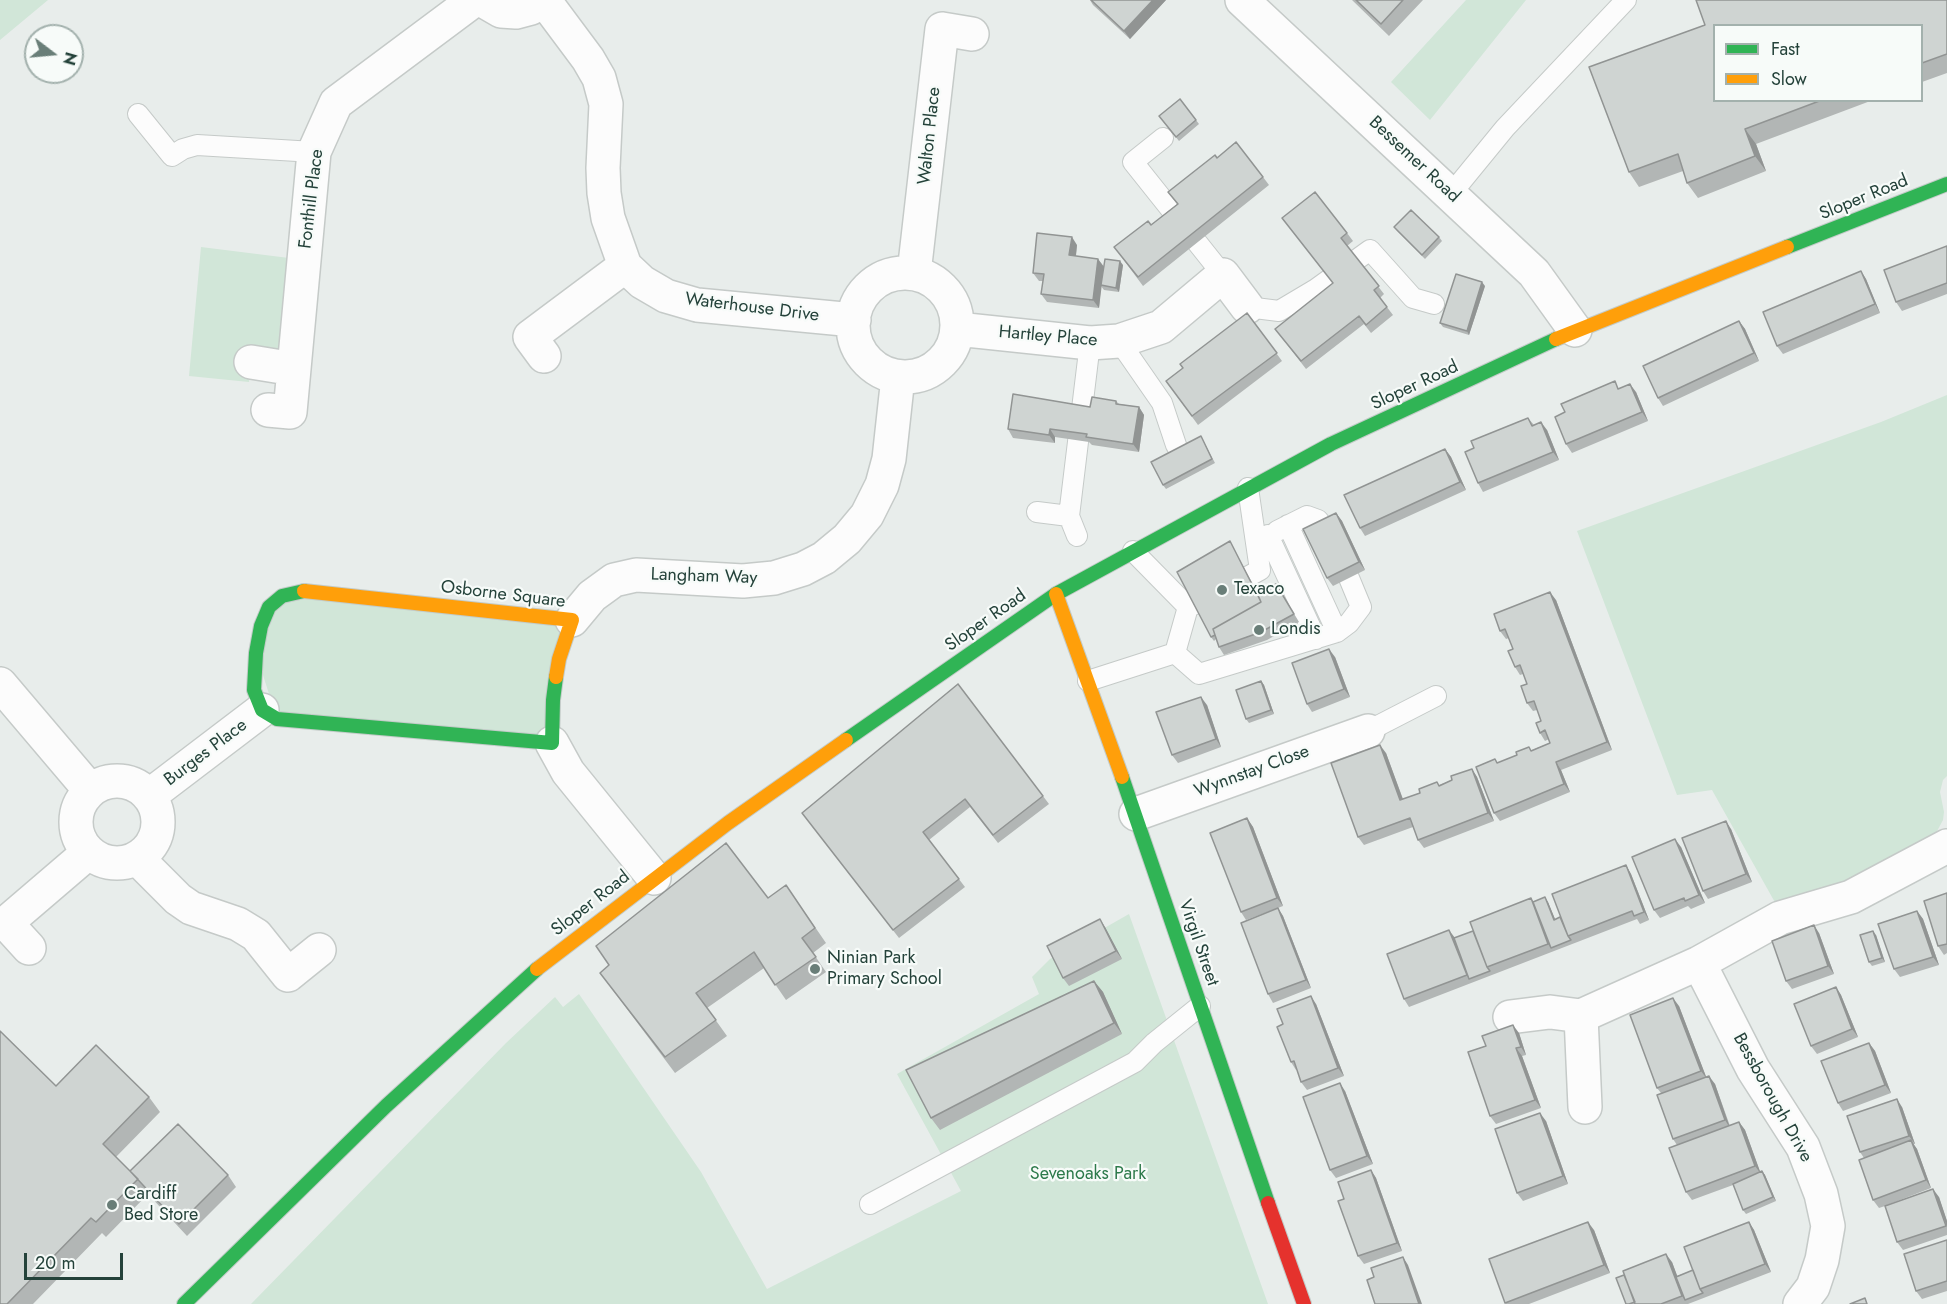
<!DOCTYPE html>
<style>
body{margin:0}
#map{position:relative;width:1947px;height:1304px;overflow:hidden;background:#e8edeb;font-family:Jost,sans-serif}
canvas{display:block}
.legend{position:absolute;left:1713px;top:24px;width:210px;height:78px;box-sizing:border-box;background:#f7fbf9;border:2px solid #a3b1ad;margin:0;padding:8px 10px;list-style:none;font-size:18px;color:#24423a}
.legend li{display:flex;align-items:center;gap:12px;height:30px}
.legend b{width:30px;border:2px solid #a3b1ad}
.north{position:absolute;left:24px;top:24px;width:60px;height:60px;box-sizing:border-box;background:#f7fbf9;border:2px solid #a3b1ad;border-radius:50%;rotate:106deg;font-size:16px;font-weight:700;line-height:24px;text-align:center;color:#24423a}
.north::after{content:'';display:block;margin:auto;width:21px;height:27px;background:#697e78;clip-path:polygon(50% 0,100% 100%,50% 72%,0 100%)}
.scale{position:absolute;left:24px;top:1253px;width:99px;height:27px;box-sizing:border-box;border:3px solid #24423a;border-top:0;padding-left:8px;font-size:18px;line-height:21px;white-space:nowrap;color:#24423a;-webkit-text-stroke:4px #f7fbf9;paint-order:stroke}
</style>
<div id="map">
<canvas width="1947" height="1304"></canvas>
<ul class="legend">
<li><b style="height:8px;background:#30b455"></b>Fast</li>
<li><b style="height:8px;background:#ff9f0a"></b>Slow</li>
</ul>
<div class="north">N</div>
<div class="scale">20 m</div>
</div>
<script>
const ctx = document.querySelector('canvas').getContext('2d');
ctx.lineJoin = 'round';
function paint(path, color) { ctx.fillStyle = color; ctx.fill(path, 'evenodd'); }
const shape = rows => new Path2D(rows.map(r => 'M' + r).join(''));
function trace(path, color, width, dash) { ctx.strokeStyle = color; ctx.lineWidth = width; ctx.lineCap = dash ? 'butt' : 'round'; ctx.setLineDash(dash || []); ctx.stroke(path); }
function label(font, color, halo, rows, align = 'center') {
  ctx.font = font + ' Jost,sans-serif'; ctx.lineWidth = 4.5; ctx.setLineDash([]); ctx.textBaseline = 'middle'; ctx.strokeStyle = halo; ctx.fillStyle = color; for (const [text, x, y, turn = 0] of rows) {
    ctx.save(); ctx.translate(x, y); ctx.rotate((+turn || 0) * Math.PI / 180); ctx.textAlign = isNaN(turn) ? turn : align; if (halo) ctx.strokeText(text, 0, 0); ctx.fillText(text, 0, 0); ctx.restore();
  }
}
paint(shape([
 [0,0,48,0,0,40],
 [1466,0,1526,0,1430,120,1391,82],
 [201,247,305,260,294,369,251,362,249,382,189,376],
 [1947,395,1947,776,1943,780,1940,792,1944,812,1943,820,1936,833,1905,855,1858,883,1777,906,1712,790,1677,795,1577,531,1881,422],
 [282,596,572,620,552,743,277,719,256,653],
 [1129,914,1268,1304,251,1304,506,1043,555,997,563,1007,579,994,701,1172,767,1289,961,1191,897,1074,1039,994,1032,977,1050,959]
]), '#d1e6d8');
const lane = shape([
 [138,114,172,156,183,149,197,145,314,152],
 [1163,138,1133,162,1223,275],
 [1451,194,1505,128,1626,0],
 [1247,307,1279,311,1316,289,1370,250,1413,298,1434,304],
 [1119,341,1162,403,1176,445],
 [1248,488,1260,570,1249,576],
 [1037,512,1069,516,1090,343],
 [1069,516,1077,536],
 [1288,525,1337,632],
 [1277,531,1307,516,1318,520,1325,529],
 [1268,535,1316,639],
 [1133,551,1188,607,1195,604],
 [1175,653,1199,674,1337,632,1349,623,1361,607,1349,578],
 [1088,681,1175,653,1188,607],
 [1368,731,1436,696],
 [870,1204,1135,1062,1154,1043,1200,1006]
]);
const street = shape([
 [482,0,501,11,516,12,531,8,543,0],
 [544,0,588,59,599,78,606,104,603,168,604,193,608,218,625,266,642,282,666,296,697,305,854,320],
 [1242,0,1534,273,1575,330],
 [914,273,942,29,972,34],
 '853 325a52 52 0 1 1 104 0a52 52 0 1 1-104 0Z',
 [957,329,1090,343,1119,341,1161,327,1223,275,1247,307],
 [544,356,530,337,625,266],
 [251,362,294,369],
 [268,410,290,412,314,152,336,103,474,0],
 [572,620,592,596,614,580,636,575,743,581,774,578,803,569,824,558,847,539,867,515,882,485,889,459,898,377],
 [0,684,90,790],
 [552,743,568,772,654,878],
 '76 822a41 41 0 1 1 82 0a41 41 0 1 1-82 0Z',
 [149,796,262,710],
 [1136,814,1368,731],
 [137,858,178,899,191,908,238,924,256,935,288,975,319,950],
 [29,948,6,923,89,852],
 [1699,963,1753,1069,1803,1147,1821,1194,1828,1226,1822,1260,1813,1287,1800,1304],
 [1581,1016,1585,1107],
 [1510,1017,1550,1012,1581,1016,1699,963,1780,918,1851,897,1947,846]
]);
const fast = shape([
 [1787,247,1947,184],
 [304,591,282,596,269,607,261,626,256,653,254,690,262,710,277,719,552,743,553,700,556,677],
 [846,740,1056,594,1331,444,1556,339],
 [1122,777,1268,1203],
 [184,1304,386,1106,537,969]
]);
const slow = shape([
 [1556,339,1787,247],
 [304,591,572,620,559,659,556,677],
 [1056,594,1122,777],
 [537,969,728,823,846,740]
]);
const jam = shape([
 [1268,1203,1304,1304]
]);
trace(lane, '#c5cac8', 22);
trace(street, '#c5cac8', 36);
trace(fast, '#c3cbc8', 16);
trace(slow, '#c3cbc8', 16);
trace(jam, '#c3cbc8', 16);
trace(lane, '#fcfcfc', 20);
trace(street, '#fcfcfc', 33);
trace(fast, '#30b455', 14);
trace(slow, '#ff9f0a', 14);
trace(jam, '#e5322d', 14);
paint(shape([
 [1090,0,1166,0,1130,39,1093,5],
 [1352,0,1423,0,1389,36],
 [1696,0,1947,0,1947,73,1922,82,1922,26,1714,26,1714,100,1873,100,1756,144,1766,171,1698,198,1687,183,1683,171,1639,187,1629,172,1589,67,1705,25],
 [1180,99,1199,124,1179,141,1162,120],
 [1217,158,1263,177,1269,185,1143,286,1120,255,1151,225,1177,204,1168,192],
 [1282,218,1347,233,1353,241,1347,246,1384,294,1380,298,1393,315,1371,333,1364,324,1306,369,1275,329,1333,283],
 [1394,227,1439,237,1442,241,1425,259,1397,231],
 [1077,245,1076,256,1098,259,1104,267,1123,265,1119,292,1104,290,1101,286,1099,308,1047,302,1041,294,1043,281,1039,281,1033,273],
 [1947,246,1947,294,1902,311,1896,302],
 [1861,271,1866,279,1880,313,1783,354,1777,346],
 [1485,286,1469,335,1443,327,1440,323],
 [1247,313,1282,361,1198,425,1166,381,1183,368],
 [1739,321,1745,329,1759,361,1663,406,1658,398],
 [1636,392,1648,421,1572,453,1566,444],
 [1116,401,1119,404,1139,407,1144,415,1139,452,1092,445,1089,442,1055,437,1055,443,1013,438,1008,429,1090,407],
 [1528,418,1534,425,1547,430,1559,460,1483,492,1478,483,1474,448],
 [1203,440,1215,463,1166,489,1163,485],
 [1445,449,1451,457,1466,490,1365,536,1360,528],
 [1336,513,1342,521,1365,570,1333,586,1327,578],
 [1232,546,1259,595,1281,592,1299,622,1267,640,1224,655,1219,647,1216,639,1214,641,1211,637],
 [1556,600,1612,750,1561,770,1570,792,1500,821,1494,813,1495,759,1498,763,1550,743,1549,739,1545,741,1540,733,1541,721,1537,710,1533,711,1527,703,1527,684,1523,674,1520,675,1515,667,1513,649,1509,638,1506,639,1500,631],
 [1335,657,1350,697,1312,712,1307,704],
 [1261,681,1264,685,1274,714,1249,723,1246,719],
 [958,684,1049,804,998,843,970,807,929,840,965,887,899,938,802,813],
 [1207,705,1221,747,1178,763,1172,755],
 [1386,753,1403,799,1420,793,1437,782,1439,785,1452,780,1472,769,1477,777,1494,821,1424,848,1418,840,1413,827,1364,845,1358,837],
 [1247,818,1253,827,1283,906,1246,920,1241,912],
 [1731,829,1752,882,1708,899,1703,891],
 [1681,847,1705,903,1691,909,1688,906,1660,918,1654,910],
 [1626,865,1631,874,1649,920,1640,924,1637,919,1409,1007,1404,999,1455,938,1473,931,1531,898,1533,902,1548,902,1555,919,1560,917],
 [786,885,826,943,813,953,826,972,786,1000,764,968,707,1008,727,1036,675,1073,600,973,768,898],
 [1947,893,1947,953,1944,955,1938,946],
 [1278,908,1283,916,1311,988,1273,1003,1268,994],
 [1917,911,1923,919,1939,965,1900,977,1894,969],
 [1105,927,1122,959,1069,986,1063,978],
 [1819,933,1834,974,1792,989,1786,981],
 [1876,935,1885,962,1872,966,1869,962],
 [1094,981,1103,992,1122,1034,940,1130,931,1118],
 [1836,987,1841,995,1858,1037,1817,1054,1811,1046],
 [1316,1004,1344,1076,1307,1090,1301,1082,1297,1070,1296,1070,1291,1062,1283,1024],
 [1679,1006,1706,1077,1715,1084,1730,1126,1739,1122,1745,1130,1760,1172,1762,1171,1765,1175,1776,1201,1746,1214,1743,1210,1733,1185,1692,1200,1686,1192,1677,1145,1673,1139,1661,1093,1657,1088],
 [1519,1033,1526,1055,1522,1056,1541,1108,1496,1124,1490,1116],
 [1869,1043,1875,1051,1891,1093,1843,1111,1838,1103],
 [56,1086,149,1097,160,1112,116,1157,130,1171,228,1175,236,1187,187,1236,148,1194,106,1237,102,1233,33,1304,0,1304],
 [1345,1091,1373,1164,1336,1178,1330,1170],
 [1902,1107,1915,1144,1913,1144,1917,1149,1931,1188,1887,1205,1939,1197,1947,1221,1947,1235,1903,1250,1897,1242,1885,1206,1879,1208,1873,1200,1864,1158,1860,1152],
 [1546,1121,1568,1184,1523,1201,1517,1193],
 [1371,1170,1376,1178,1402,1251,1364,1264,1358,1256,1344,1199],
 [1749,1222,1754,1230,1771,1272,1688,1304,1626,1304,1672,1262,1677,1276,1693,1270],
 [1594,1230,1610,1273,1529,1304,1506,1304,1505,1303],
 [1947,1240,1947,1291,1922,1299,1916,1291]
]), '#b2b6b5');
paint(shape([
 [1153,0,1166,0,1130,39,1124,31],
 [1745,129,1756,144,1766,171,1755,156],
 [1072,237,1077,245,1075,263,1069,255],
 [1098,259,1104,267,1099,308,1093,300],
 [1120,261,1123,265,1119,292,1116,288],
 [1861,271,1866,279,1880,313,1875,304],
 [1482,282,1485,286,1469,335,1467,331],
 [1739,321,1745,329,1759,361,1754,353],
 [1630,384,1636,392,1648,421,1642,412],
 [1139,407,1144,415,1139,452,1133,444],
 [1541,422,1547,430,1559,460,1553,452],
 [1050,429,1055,437,1055,443,1049,435],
 [1445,449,1451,457,1466,490,1460,482],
 [1336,513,1342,521,1365,570,1359,562],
 [1550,592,1556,600,1612,750,1607,742],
 [1329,649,1335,657,1350,697,1344,689],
 [1261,681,1264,685,1274,714,1271,710],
 [1201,697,1207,705,1221,747,1216,739],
 [1380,745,1386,753,1406,808,1400,800],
 [1556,762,1561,770,1570,792,1564,784],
 [1472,769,1477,777,1494,821,1488,813],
 [1247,818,1253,827,1283,906,1277,898],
 [1726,821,1731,829,1752,882,1746,874],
 [1675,839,1681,847,1705,903,1699,895],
 [1626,865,1631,874,1649,920,1644,912],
 [1545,897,1548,902,1557,924,1554,920],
 [1531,898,1536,906,1551,948,1548,944],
 [1278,908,1283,916,1311,988,1306,980],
 [1917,911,1923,919,1939,965,1933,957],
 [1100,919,1105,927,1122,959,1116,951],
 [1814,925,1819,933,1834,974,1828,966],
 [1449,930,1455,938,1469,979,1467,975],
 [1873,931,1876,935,1885,962,1882,958],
 [1094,981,1103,992,1122,1034,1114,1023],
 [1836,987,1841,995,1858,1037,1852,1029],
 [1311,996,1316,1004,1344,1076,1338,1068],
 [1673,998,1679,1006,1707,1079,1701,1071],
 [1513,1025,1519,1033,1526,1055,1521,1047],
 [1869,1043,1875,1051,1891,1093,1885,1085],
 [1516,1048,1522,1056,1541,1108,1535,1100],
 [1709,1076,1715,1084,1730,1128,1725,1120],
 [1340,1083,1345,1091,1373,1164,1367,1156],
 [1897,1099,1902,1107,1915,1144,1909,1136],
 [1540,1113,1546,1121,1568,1184,1563,1176],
 [1739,1122,1745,1130,1761,1174,1755,1166],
 [1911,1140,1917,1149,1931,1188,1926,1180],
 [1371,1170,1376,1178,1402,1251,1397,1243],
 [1762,1171,1765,1175,1776,1201,1773,1197],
 [1933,1189,1939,1197,1947,1221,1947,1227],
 [1588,1222,1594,1230,1610,1273,1604,1265],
 [1749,1222,1754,1230,1771,1272,1765,1264],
 [1666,1254,1672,1262,1686,1299,1685,1300,1682,1296],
 [1403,1257,1408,1265,1422,1304,1419,1304]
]), '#919493');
const building = shape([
 [1091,0,1153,0,1124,31,1091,0],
 [1356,0,1403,0,1381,24,1356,0],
 [1696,0,1947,0,1947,54,1922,63,1922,26,1714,26,1714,100,1822,100,1745,129,1755,156,1687,183,1678,154,1629,172,1589,67,1705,25,1696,0],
 [1180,99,1196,120,1176,137,1159,116,1180,99],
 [1236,142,1263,177,1138,277,1114,247,1148,221,1151,225,1178,204,1168,192,1215,155,1217,158,1236,142],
 [1315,192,1347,233,1341,238,1379,286,1374,290,1387,307,1366,325,1359,316,1301,361,1275,329,1333,283,1282,218,1315,192],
 [1411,210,1439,237,1422,255,1394,227,1411,210],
 [1037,233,1072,237,1069,255,1098,259,1093,300,1041,294,1044,274,1033,273,1037,233],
 [1947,246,1947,283,1896,302,1884,270,1947,246],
 [1105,259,1120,261,1116,288,1101,285,1105,259],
 [1861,271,1875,304,1777,346,1763,312,1861,271],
 [1456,274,1482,282,1467,331,1440,323,1456,274],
 [1247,313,1277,353,1192,416,1166,381,1183,368,1180,364,1247,313],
 [1739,321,1754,353,1658,398,1643,366,1739,321],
 [1615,381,1618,389,1630,384,1642,412,1566,444,1555,417,1565,412,1561,404,1615,381],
 [1013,394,1090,407,1092,397,1116,401,1116,404,1139,407,1133,444,1086,437,1087,434,1050,429,1049,435,1008,429,1013,394],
 [1528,418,1532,426,1541,422,1553,452,1478,483,1465,452,1474,448,1471,441,1528,418],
 [1201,436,1212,459,1163,485,1151,462,1201,436],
 [1445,449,1460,482,1360,528,1344,495,1445,449],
 [1336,513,1359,562,1327,578,1303,529,1336,513],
 [1230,541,1261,602,1213,629,1215,635,1211,637,1177,572,1230,541],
 [1276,584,1294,614,1261,632,1219,647,1213,629,1261,602,1258,595,1276,584],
 [1550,592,1607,742,1556,762,1564,784,1494,813,1476,767,1495,759,1497,763,1517,755,1516,752,1529,747,1531,751,1550,743,1545,730,1540,733,1536,723,1541,721,1534,701,1527,703,1521,686,1527,684,1520,665,1515,667,1508,651,1513,649,1505,629,1500,631,1494,614,1550,592],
 [1329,649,1344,689,1307,704,1292,663,1329,649],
 [1261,681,1271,710,1246,719,1236,690,1261,681],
 [958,684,1043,796,993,835,965,799,923,832,959,879,893,930,802,813,958,684],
 [1201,697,1216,739,1172,755,1156,712,1201,697],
 [1380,745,1400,800,1420,793,1419,789,1437,782,1439,786,1452,780,1451,776,1472,769,1488,813,1418,840,1410,818,1358,837,1331,763,1380,745],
 [1247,818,1277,898,1241,912,1210,833,1247,818],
 [1726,821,1746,874,1703,891,1682,838,1726,821],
 [1675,839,1699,895,1685,901,1684,898,1654,910,1632,857,1675,839],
 [726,843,768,898,786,885,815,928,802,938,816,957,775,985,754,952,696,993,716,1020,665,1057,600,973,609,965,596,946,726,843],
 [1626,865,1644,912,1634,916,1632,911,1568,936,1552,894,1626,865],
 [1947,893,1947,944,1938,946,1924,901,1947,893],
 [1545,897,1554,920,1560,917,1568,936,1571,940,1551,948,1533,902,1545,897],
 [1531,898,1548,944,1487,967,1470,922,1531,898],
 [1278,908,1306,980,1268,994,1241,923,1278,908],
 [1917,911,1933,957,1894,969,1878,924,1917,911],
 [1100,919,1116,951,1063,978,1047,946,1100,919],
 [1814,925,1828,966,1786,981,1772,941,1814,925],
 [1449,930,1467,975,1404,999,1387,954,1449,930],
 [1473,931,1487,967,1490,971,1469,979,1454,938,1473,931],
 [1873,931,1882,958,1869,962,1860,935,1873,931],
 [1094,981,1114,1023,931,1118,906,1070,1094,981],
 [1836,987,1852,1029,1811,1046,1794,1004,1836,987],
 [1311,996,1338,1068,1301,1082,1294,1061,1291,1062,1277,1027,1283,1024,1277,1009,1311,996],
 [1673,998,1701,1071,1657,1088,1630,1015,1673,998],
 [1513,1025,1521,1047,1516,1048,1535,1100,1490,1116,1468,1052,1486,1046,1482,1036,1513,1025],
 [0,1031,56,1086,96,1045,149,1097,103,1144,138,1179,96,1222,91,1218,7,1304,0,1304,0,1031],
 [1869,1043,1885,1085,1838,1103,1821,1061,1869,1043],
 [1709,1076,1725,1120,1673,1139,1657,1095,1709,1076],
 [1340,1083,1367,1156,1330,1170,1303,1097,1340,1083],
 [1897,1099,1909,1136,1860,1152,1847,1116,1897,1099],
 [1540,1113,1563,1176,1517,1193,1495,1129,1540,1113],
 [1739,1122,1755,1166,1686,1192,1669,1148,1739,1122],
 [178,1124,228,1175,179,1224,130,1171,178,1124],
 [1911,1140,1926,1180,1873,1200,1859,1160,1911,1140],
 [1371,1170,1397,1243,1358,1256,1338,1201,1344,1199,1338,1182,1371,1170],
 [1762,1171,1773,1197,1743,1210,1733,1184,1762,1171],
 [1933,1189,1946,1226,1897,1242,1885,1206,1933,1189],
 [1588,1222,1604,1265,1505,1303,1489,1259,1588,1222],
 [1749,1222,1765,1264,1700,1289,1684,1247,1749,1222],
 [1947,1240,1947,1281,1916,1291,1904,1254,1947,1240],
 [1666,1254,1682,1296,1661,1304,1635,1304,1623,1271,1666,1254],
 [1403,1257,1419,1304,1375,1304,1367,1280,1374,1277,1371,1268,1403,1257],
 [1693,1270,1700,1289,1703,1293,1685,1300,1676,1277,1693,1270],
 [1624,1275,1635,1302,1629,1304,1626,1304,1616,1278,1624,1275],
 [1865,1298,1867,1304,1850,1304,1865,1298]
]);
paint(building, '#cfd4d2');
trace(building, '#919493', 1.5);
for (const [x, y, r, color] of [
 [1222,590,6,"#697e78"],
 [1259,630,6,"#697e78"],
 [815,969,6,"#697e78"],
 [112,1205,6,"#697e78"]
]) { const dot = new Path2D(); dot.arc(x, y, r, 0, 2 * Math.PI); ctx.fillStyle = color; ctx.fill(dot); trace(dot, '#f7fbf9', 2); }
label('18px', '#24423a', '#f7fbf9', [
 ["Walton Place",930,136,-84],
 ["Bessemer Road",1414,160,43],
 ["Sloper Road",1864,198,-22],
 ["Fonthill Place",312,199,-83],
 ["Waterhouse Drive",752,308,7],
 ["Hartley Place",1048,337,5],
 ["Sloper Road",1415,386,-25],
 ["Langham Way",704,577,2],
 ["Osborne Square",503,595,7],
 ["Sloper Road",986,621,-35],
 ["Burges Place",206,753,-37],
 ["Wynnstay Close",1252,772,-20],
 ["Sloper Road",591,904,-38],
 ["Virgil Street",1198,943,71],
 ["Bessborough Drive",1772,1098,61]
]);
label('18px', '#24423a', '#f7fbf9', [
 ["Texaco",1234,590],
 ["Londis",1271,630],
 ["Ninian Park",827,959],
 ["Primary School",827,980],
 ["Cardiff",124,1195],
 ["Bed Store",124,1216]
], 'left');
label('18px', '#2d7a4b', '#f7fbf9', [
 ["Sevenoaks Park",1088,1175]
]);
</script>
